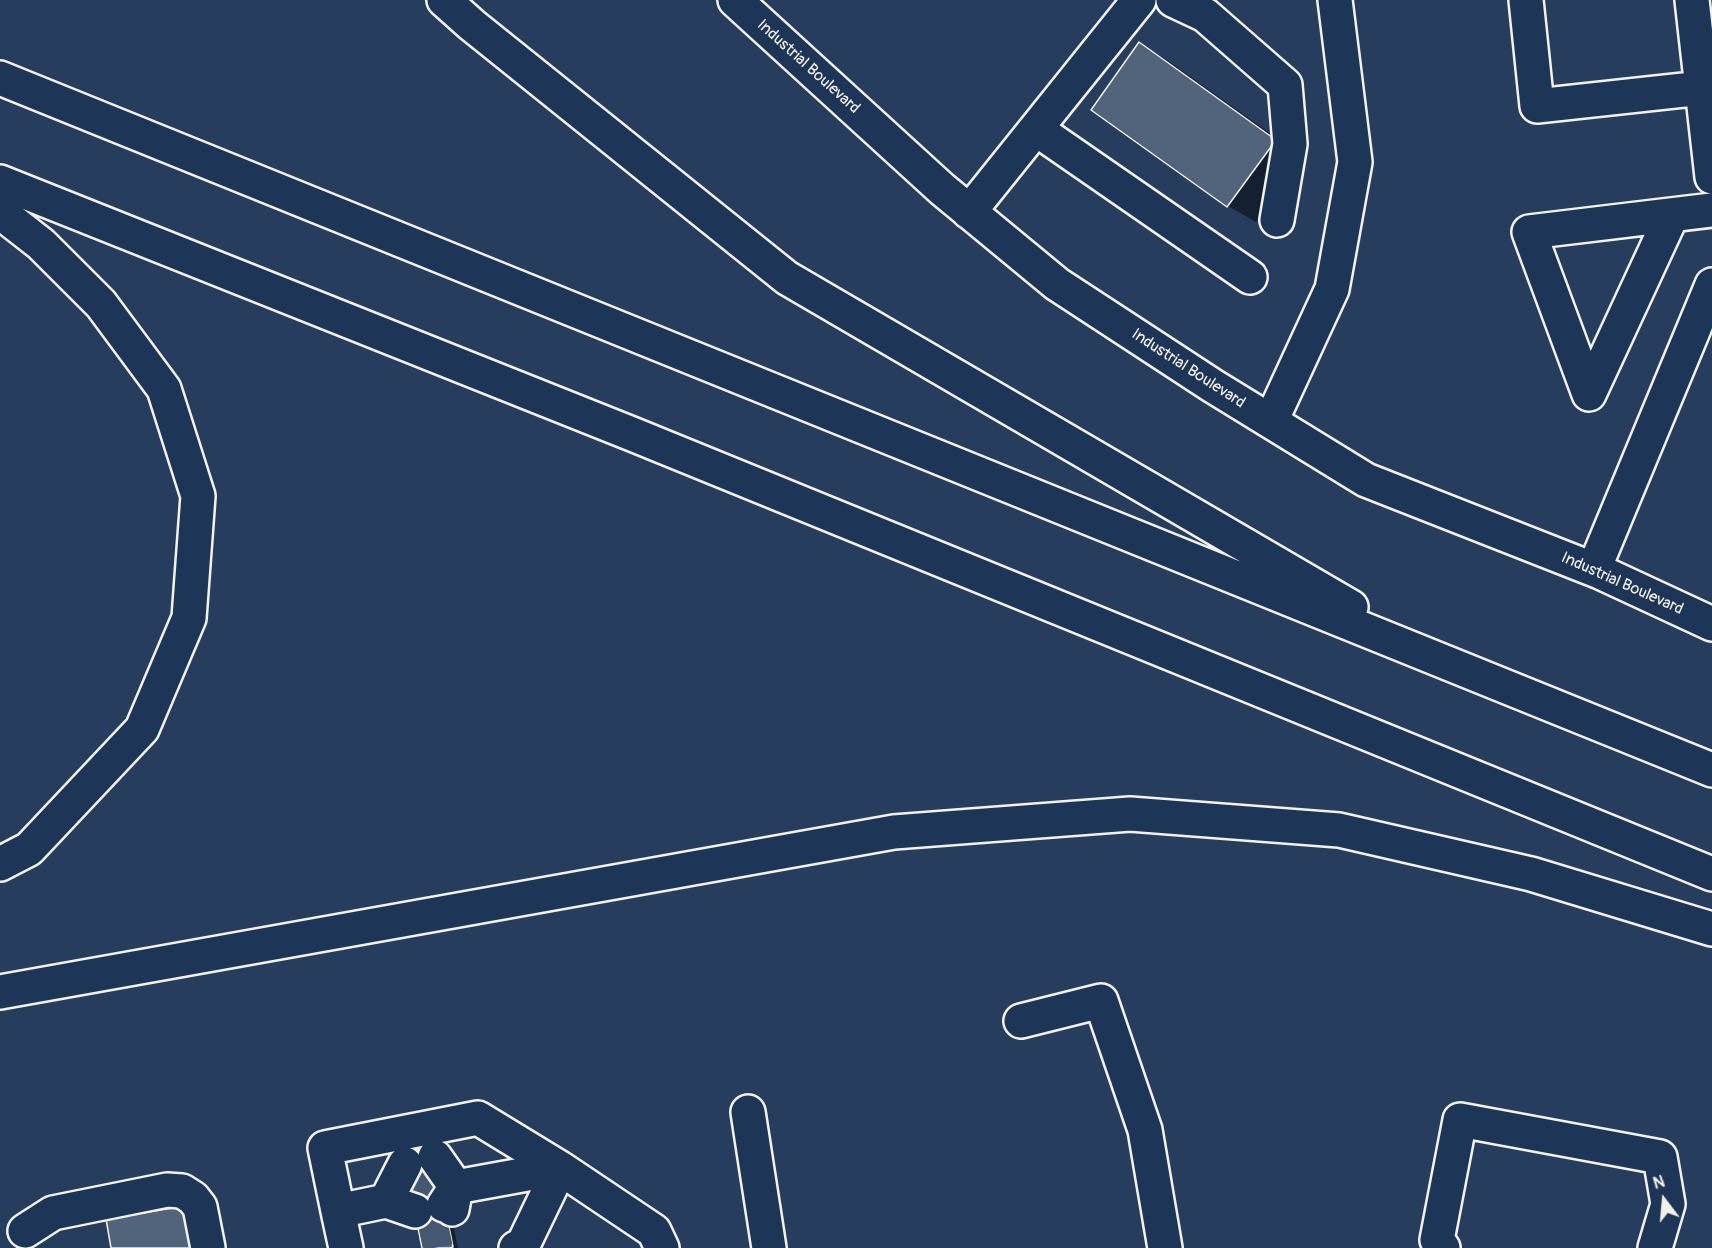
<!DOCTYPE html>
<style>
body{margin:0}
#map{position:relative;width:1712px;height:1248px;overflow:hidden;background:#263d5d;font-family:Pangolin,sans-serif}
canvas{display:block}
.north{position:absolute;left:1634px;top:1170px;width:60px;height:60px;-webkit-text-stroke:4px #1d3557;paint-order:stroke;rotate:344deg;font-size:16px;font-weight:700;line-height:24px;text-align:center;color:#f4f1e8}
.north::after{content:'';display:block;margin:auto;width:21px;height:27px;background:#f4f1e8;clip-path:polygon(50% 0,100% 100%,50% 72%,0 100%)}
</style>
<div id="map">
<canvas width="1712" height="1248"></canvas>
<div class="north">N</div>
</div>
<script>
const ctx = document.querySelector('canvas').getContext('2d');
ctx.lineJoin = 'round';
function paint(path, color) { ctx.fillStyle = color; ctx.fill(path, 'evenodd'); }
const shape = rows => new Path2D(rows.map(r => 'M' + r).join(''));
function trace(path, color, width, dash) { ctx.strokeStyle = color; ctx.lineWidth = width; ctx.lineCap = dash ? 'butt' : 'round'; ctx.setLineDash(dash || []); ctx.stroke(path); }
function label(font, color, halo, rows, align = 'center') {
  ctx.font = font + ' Pangolin,sans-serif'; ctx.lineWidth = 4.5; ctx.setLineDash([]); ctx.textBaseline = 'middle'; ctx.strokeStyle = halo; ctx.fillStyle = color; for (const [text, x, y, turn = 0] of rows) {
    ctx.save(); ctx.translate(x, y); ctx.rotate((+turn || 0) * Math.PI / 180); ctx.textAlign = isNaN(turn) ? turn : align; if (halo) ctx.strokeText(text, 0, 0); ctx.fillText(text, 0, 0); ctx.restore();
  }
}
paint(shape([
 [1139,44,1167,60,1303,157,1256,222,1228,206,1093,110],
 [439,1153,458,1248,424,1248]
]), '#0007');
const building = shape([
 [1139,42,1276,140,1227,207,1091,110,1139,42],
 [433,1148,453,1247,450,1248,422,1248,403,1153,433,1148],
 [185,1206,191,1248,111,1248,106,1219,185,1206]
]);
paint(building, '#52647b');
trace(building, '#f4f1e8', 1.5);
trace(shape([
 [409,1182,438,1176],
 [420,1234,449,1228]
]), '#455872', 33, [33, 16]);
const minor = shape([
 [735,0,942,189,1057,284,1213,386,1366,480,1600,572,1712,624],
 [1173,0,1205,15,1285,85,1290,144,1277,220],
 [1526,0,1537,106,1702,88],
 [1692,0,1712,177],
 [1036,129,1250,277],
 [969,212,1139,0],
 [1672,215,1589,394,1529,232,1712,210],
 [1271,421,1332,289,1355,162,1335,0],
 [1594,569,1712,285],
 [1021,1021,1101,1001,1145,1130,1165,1248],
 [748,1112,769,1248],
 [435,1157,456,1187,452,1209],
 [386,1201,405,1164],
 [444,1205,456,1187,560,1168,654,1231,662,1248],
 [338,1211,325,1148,478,1118,560,1168,522,1247,516,1248],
 [25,1231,53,1213,167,1190,182,1191,193,1198,200,1207,208,1248],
 [346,1248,338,1211,386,1201,415,1211],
 [1443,1248,1437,1240,1460,1120,1660,1157,1668,1204,1655,1248]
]);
const highway = shape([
 [444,0,472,25,787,278,1351,607],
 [0,78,1712,770],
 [0,182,632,434,1712,874],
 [0,212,41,244,101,304,164,389,198,496,189,618,142,729,29,849,0,864],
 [0,992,894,832,1130,814,1339,830,1531,874,1712,929]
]);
trace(minor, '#f4f1e8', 38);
trace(highway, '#f4f1e8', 38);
trace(minor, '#1d3557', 33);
trace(highway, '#1d3557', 33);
label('16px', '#f4f1e8', '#1d3557', [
 ["Industrial Boulevard",808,67,42],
 ["Industrial Boulevard",1188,369,33],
 ["Industrial Boulevard",1622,584,24]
]);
</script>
